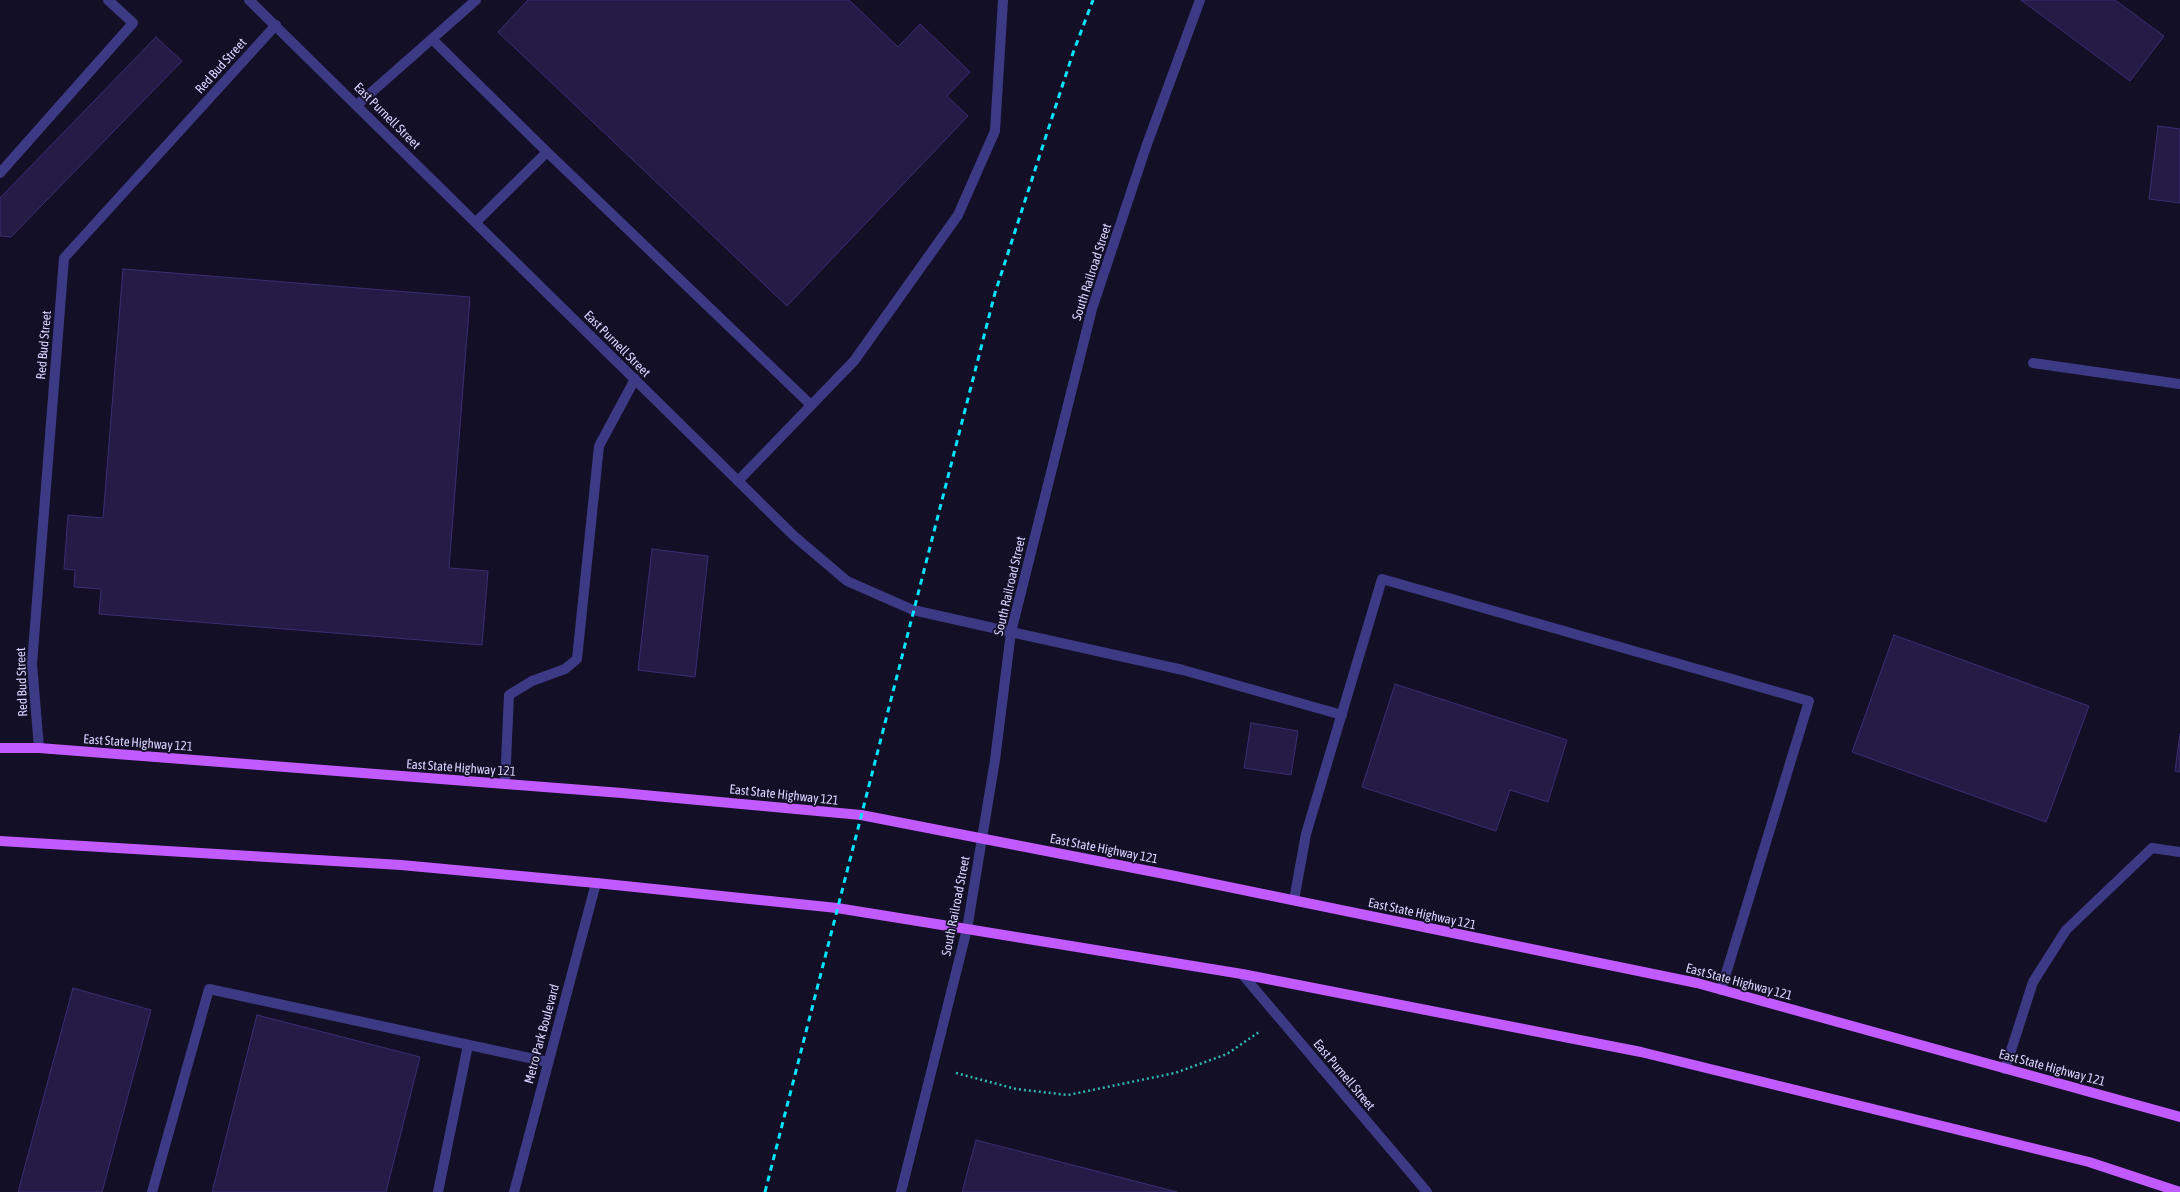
<!DOCTYPE html>
<style>
body{margin:0}
canvas{display:block;background:#130f26}
</style>
<canvas width="2180" height="1192"></canvas>
<script>
const ctx = document.querySelector('canvas').getContext('2d');
ctx.lineJoin = 'round';
function paint(path, color) { ctx.fillStyle = color; ctx.fill(path, 'evenodd'); }
const shape = rows => new Path2D(rows.map(r => 'M' + r).join(''));
function trace(path, color, width, dash) { ctx.strokeStyle = color; ctx.lineWidth = width; ctx.lineCap = dash ? 'butt' : 'round'; ctx.setLineDash(dash || []); ctx.stroke(path); }
function label(font, color, halo, rows, align = 'center') {
  ctx.font = font + ' "Asap Condensed",sans-serif'; ctx.lineWidth = 3.5; ctx.setLineDash([]); ctx.textBaseline = 'middle'; ctx.strokeStyle = halo; ctx.fillStyle = color; for (const [text, x, y, turn = 0] of rows) {
    ctx.save(); ctx.translate(x, y); ctx.rotate((+turn || 0) * Math.PI / 180); ctx.textAlign = isNaN(turn) ? turn : align; if (halo) ctx.strokeText(text, 0, 0); ctx.fillText(text, 0, 0); ctx.restore();
  }
}
const building = shape([
 [528,0,849,0,898,47,920,24,970,72,947,96,968,116,787,306,498,32,528,0],
 [2021,0,2115,0,2164,36,2130,81,2021,0],
 [156,37,182,61,11,237,0,236,0,198,156,37],
 [2158,126,2180,129,2180,203,2149,199,2158,126],
 [123,269,470,297,449,568,488,571,482,645,99,614,101,589,74,587,75,570,64,569,68,515,103,518,123,269],
 [652,549,708,556,695,677,638,670,652,549],
 [1894,635,2089,706,2046,822,1852,752,1894,635],
 [1395,684,1567,740,1548,802,1510,790,1496,831,1362,787,1395,684],
 [1251,723,1298,731,1291,775,1244,768,1251,723],
 [2180,734,2180,772,2175,771,2180,734],
 [73,988,151,1010,102,1192,18,1192,73,988],
 [257,1015,420,1057,386,1192,212,1192,257,1015],
 [976,1140,1177,1192,962,1192,976,1140]
]);
paint(building, '#241b47');
trace(building, '#3b2d73', 1);
trace(shape([
 [956,1073,1016,1089,1068,1095,1175,1073,1227,1054,1259,1032]
]), '#2fb8b0', 2.5, [2, 3]);
trace(shape([
 [432,39,547,152],
 [357,105,476,0],
 [0,173,133,23,108,0],
 [476,222,547,152,811,405],
 [2033,363,2180,384],
 [738,481,854,361,958,215,995,131,1003,0],
 [1011,632,1183,670,1342,715],
 [505,784,509,695,532,681,565,669,577,659,599,446,635,379],
 [1294,900,1306,834,1382,579,1809,701,1721,990],
 [2005,1069,2033,982,2066,930,2152,848,2180,852],
 [152,1192,209,989,548,1062],
 [438,1192,468,1045]
]), '#3d3a85', 10);
trace(shape([
 [39,748,32,664,64,258,276,25],
 [1242,974,1427,1192],
 [514,1192,596,883]
]), '#3d3a85', 10);
trace(shape([
 [249,0,794,536,847,581,913,610,1011,632],
 [901,1192,967,929,995,760,1011,632,1092,309,1146,147,1200,0]
]), '#3d3a85', 10);
trace(shape([
 [0,748,39,748,622,793,861,815,1175,876,1697,983,2180,1117],
 [0,841,401,865,596,883,837,908,967,929,1242,974,1641,1052,2089,1162,2180,1192]
]), '#c25bff', 10);
trace(shape([
 [765,1192,995,293,1073,53,1093,0]
]), '#00e5ff', 3, [6, 5]);
label('13px', '#d9d4ff', '#130f26', [
 ["Red Bud Street",221,66,-48],
 ["East Purnell Street",387,116,45],
 ["South Railroad Street",1092,272,-72],
 ["East Purnell Street",617,344,45],
 ["Red Bud Street",44,345,-85],
 ["South Railroad Street",1010,586,-77],
 ["Red Bud Street",22,682,-92],
 ["East State Highway 121",138,743,4],
 ["East State Highway 121",461,768,4],
 ["East State Highway 121",784,795,6],
 ["East State Highway 121",1104,849,11],
 ["South Railroad Street",956,906,-79],
 ["East State Highway 121",1422,914,12],
 ["East State Highway 121",1739,982,15],
 ["Metro Park Boulevard",542,1034,-75],
 ["East State Highway 121",2052,1068,15],
 ["East Purnell Street",1344,1075,50]
]);
</script>
